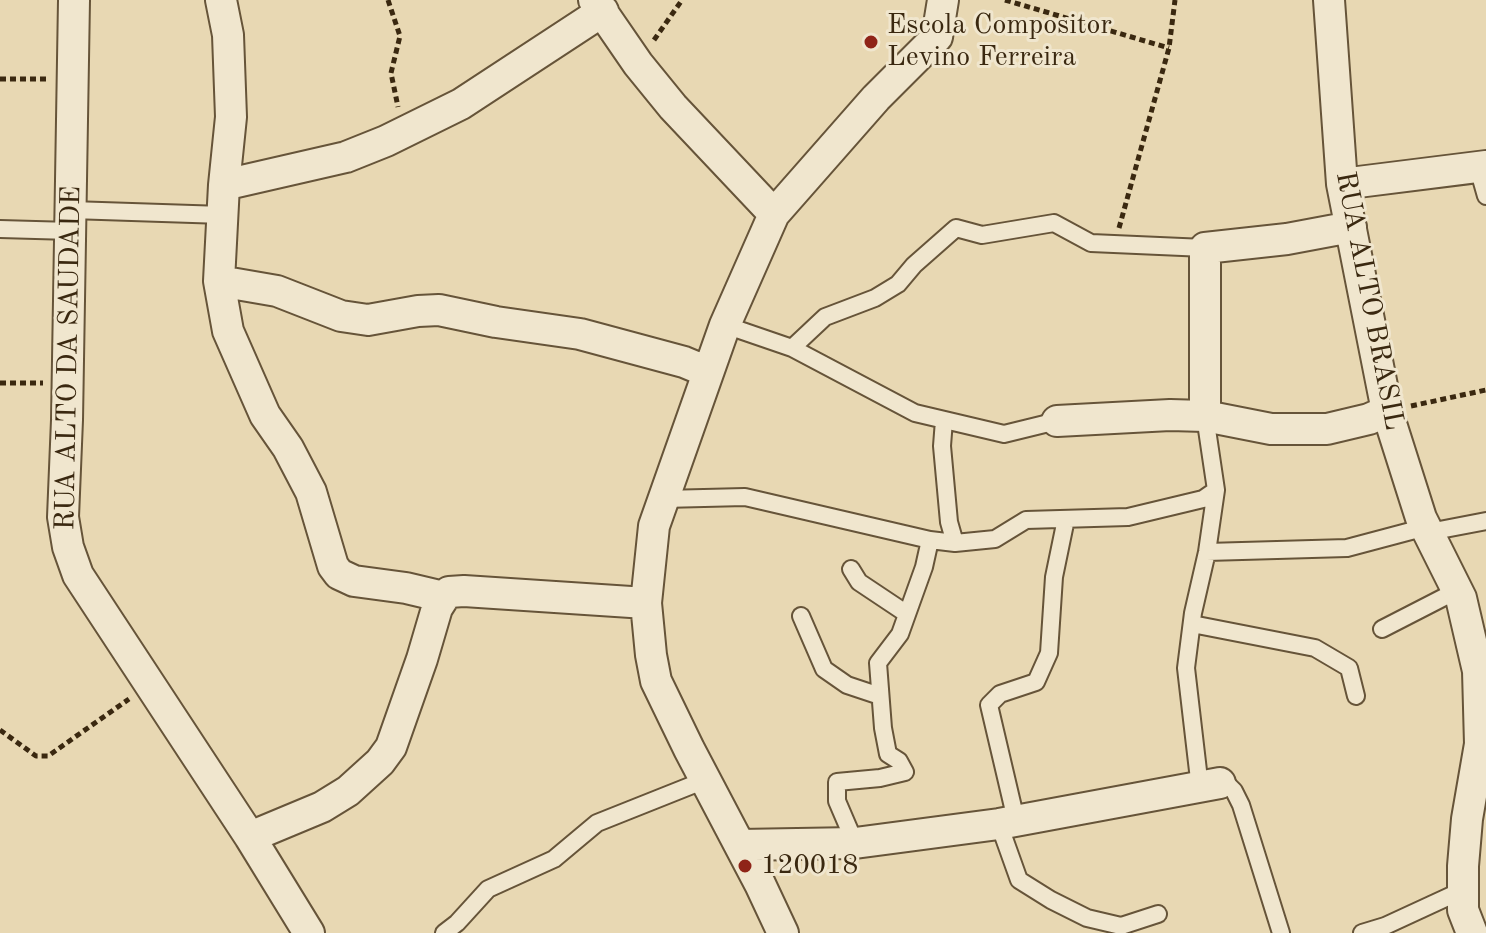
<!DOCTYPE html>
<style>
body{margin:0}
canvas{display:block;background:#e8d8b3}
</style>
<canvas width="1486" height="933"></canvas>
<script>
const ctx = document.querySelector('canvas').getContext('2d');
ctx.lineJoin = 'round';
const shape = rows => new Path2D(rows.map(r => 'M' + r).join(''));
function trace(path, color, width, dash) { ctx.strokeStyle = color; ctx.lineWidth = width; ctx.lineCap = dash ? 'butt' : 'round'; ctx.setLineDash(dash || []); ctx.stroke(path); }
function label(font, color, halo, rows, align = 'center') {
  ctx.font = font + ' "Old Standard TT",serif'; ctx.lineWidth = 6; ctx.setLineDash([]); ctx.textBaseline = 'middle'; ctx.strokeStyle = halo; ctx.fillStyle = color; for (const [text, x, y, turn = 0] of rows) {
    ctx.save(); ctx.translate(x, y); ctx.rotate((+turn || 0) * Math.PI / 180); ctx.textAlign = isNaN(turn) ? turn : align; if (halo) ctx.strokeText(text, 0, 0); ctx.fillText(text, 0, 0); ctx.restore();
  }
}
const service = shape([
 [1478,168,1486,196],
 [71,210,223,215],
 [0,229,71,231],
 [725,325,792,348,915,413,1004,434,1057,421],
 [792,348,825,317,875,298,898,284,914,265,956,228,982,235,1054,223,1091,243,1205,248],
 [663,499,745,497,930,540,924,567,900,634,878,663,883,728,888,754,899,761,905,772,880,778,837,782,837,801,855,843],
 [1429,532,1486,521],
 [930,540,955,543,949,522,942,446,944,420],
 [955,543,995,539,1026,520,1128,517,1203,499,1216,490,1205,416],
 [1207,552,1347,548,1426,527],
 [851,569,859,582,907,614],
 [801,616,824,669,847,685,880,696],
 [1192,624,1315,648,1349,668,1356,696],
 [1382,629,1458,590],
 [1220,783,1229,786,1234,791,1241,805,1281,933],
 [1200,788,1186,668,1193,613,1207,552,1216,490],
 [1016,820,989,705,1000,694,1036,682,1049,653,1054,577,1066,519],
 [999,824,1019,880,1051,900,1087,918,1121,926,1158,914],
 [444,933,457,923,488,889,554,859,597,823,705,780],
 [1362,933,1385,926,1463,890]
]);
const minor = shape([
 [74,0,67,420,63,517,68,547,78,575,250,837,309,933],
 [221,0,228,35,231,117,224,185,219,281,228,331,265,415,288,448,311,492,333,566,339,574,354,581,406,588,444,597],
 [594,0,638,64,673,107,774,214],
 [1329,0,1342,184,1387,411,1421,518,1461,598,1478,671,1480,744,1467,819,1463,866,1463,910,1472,933],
 [1342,184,1486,166],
 [224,185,346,157,386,141,461,104,603,11],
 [219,281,277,291,341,316,368,320,418,311,439,310,496,322,580,334,684,362,708,372],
 [1205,416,1205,248,1287,239,1351,227],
 [1057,421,1170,415,1205,416,1271,429,1327,429,1369,419,1387,411],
 [250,837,322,807,348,791,380,762,391,747,422,659,437,608,444,597,449,592,464,591,646,603],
 [740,845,855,843,999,824,1220,783],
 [783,933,760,884,689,749,656,681,651,655,646,603,654,526,725,325,774,214,876,98,937,37,943,0]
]);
trace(service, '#665439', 20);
trace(minor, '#665439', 34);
trace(shape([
 [388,0,400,36,391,73,398,107],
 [1005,0,1169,48],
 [654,40,682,0],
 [0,79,47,79],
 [1119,228,1169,48,1175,0],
 [0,383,43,383],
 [1411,406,1486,390],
 [0,730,36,756,48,756,129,699]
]), '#3a2810', 5, [6, 4]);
trace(service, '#f0e6ce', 16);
trace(minor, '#f0e6ce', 30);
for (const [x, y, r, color] of [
 [871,42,8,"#8f2418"],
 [745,866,8,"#8f2418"]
]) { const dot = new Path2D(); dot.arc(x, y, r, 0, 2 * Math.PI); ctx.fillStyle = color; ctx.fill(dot); trace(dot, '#f0e6ce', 3); }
label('28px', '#3a2810', '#f0e6ce', [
 ["Escola Compositor",887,26],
 ["Levino Ferreira",887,58],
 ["120018",761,866]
], 'left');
label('28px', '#3a2810', '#f0e6ce', [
 ["RUA ALTO BRASIL",1369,301,79],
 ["RUA ALTO DA SAUDADE",69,358,-89]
]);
</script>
